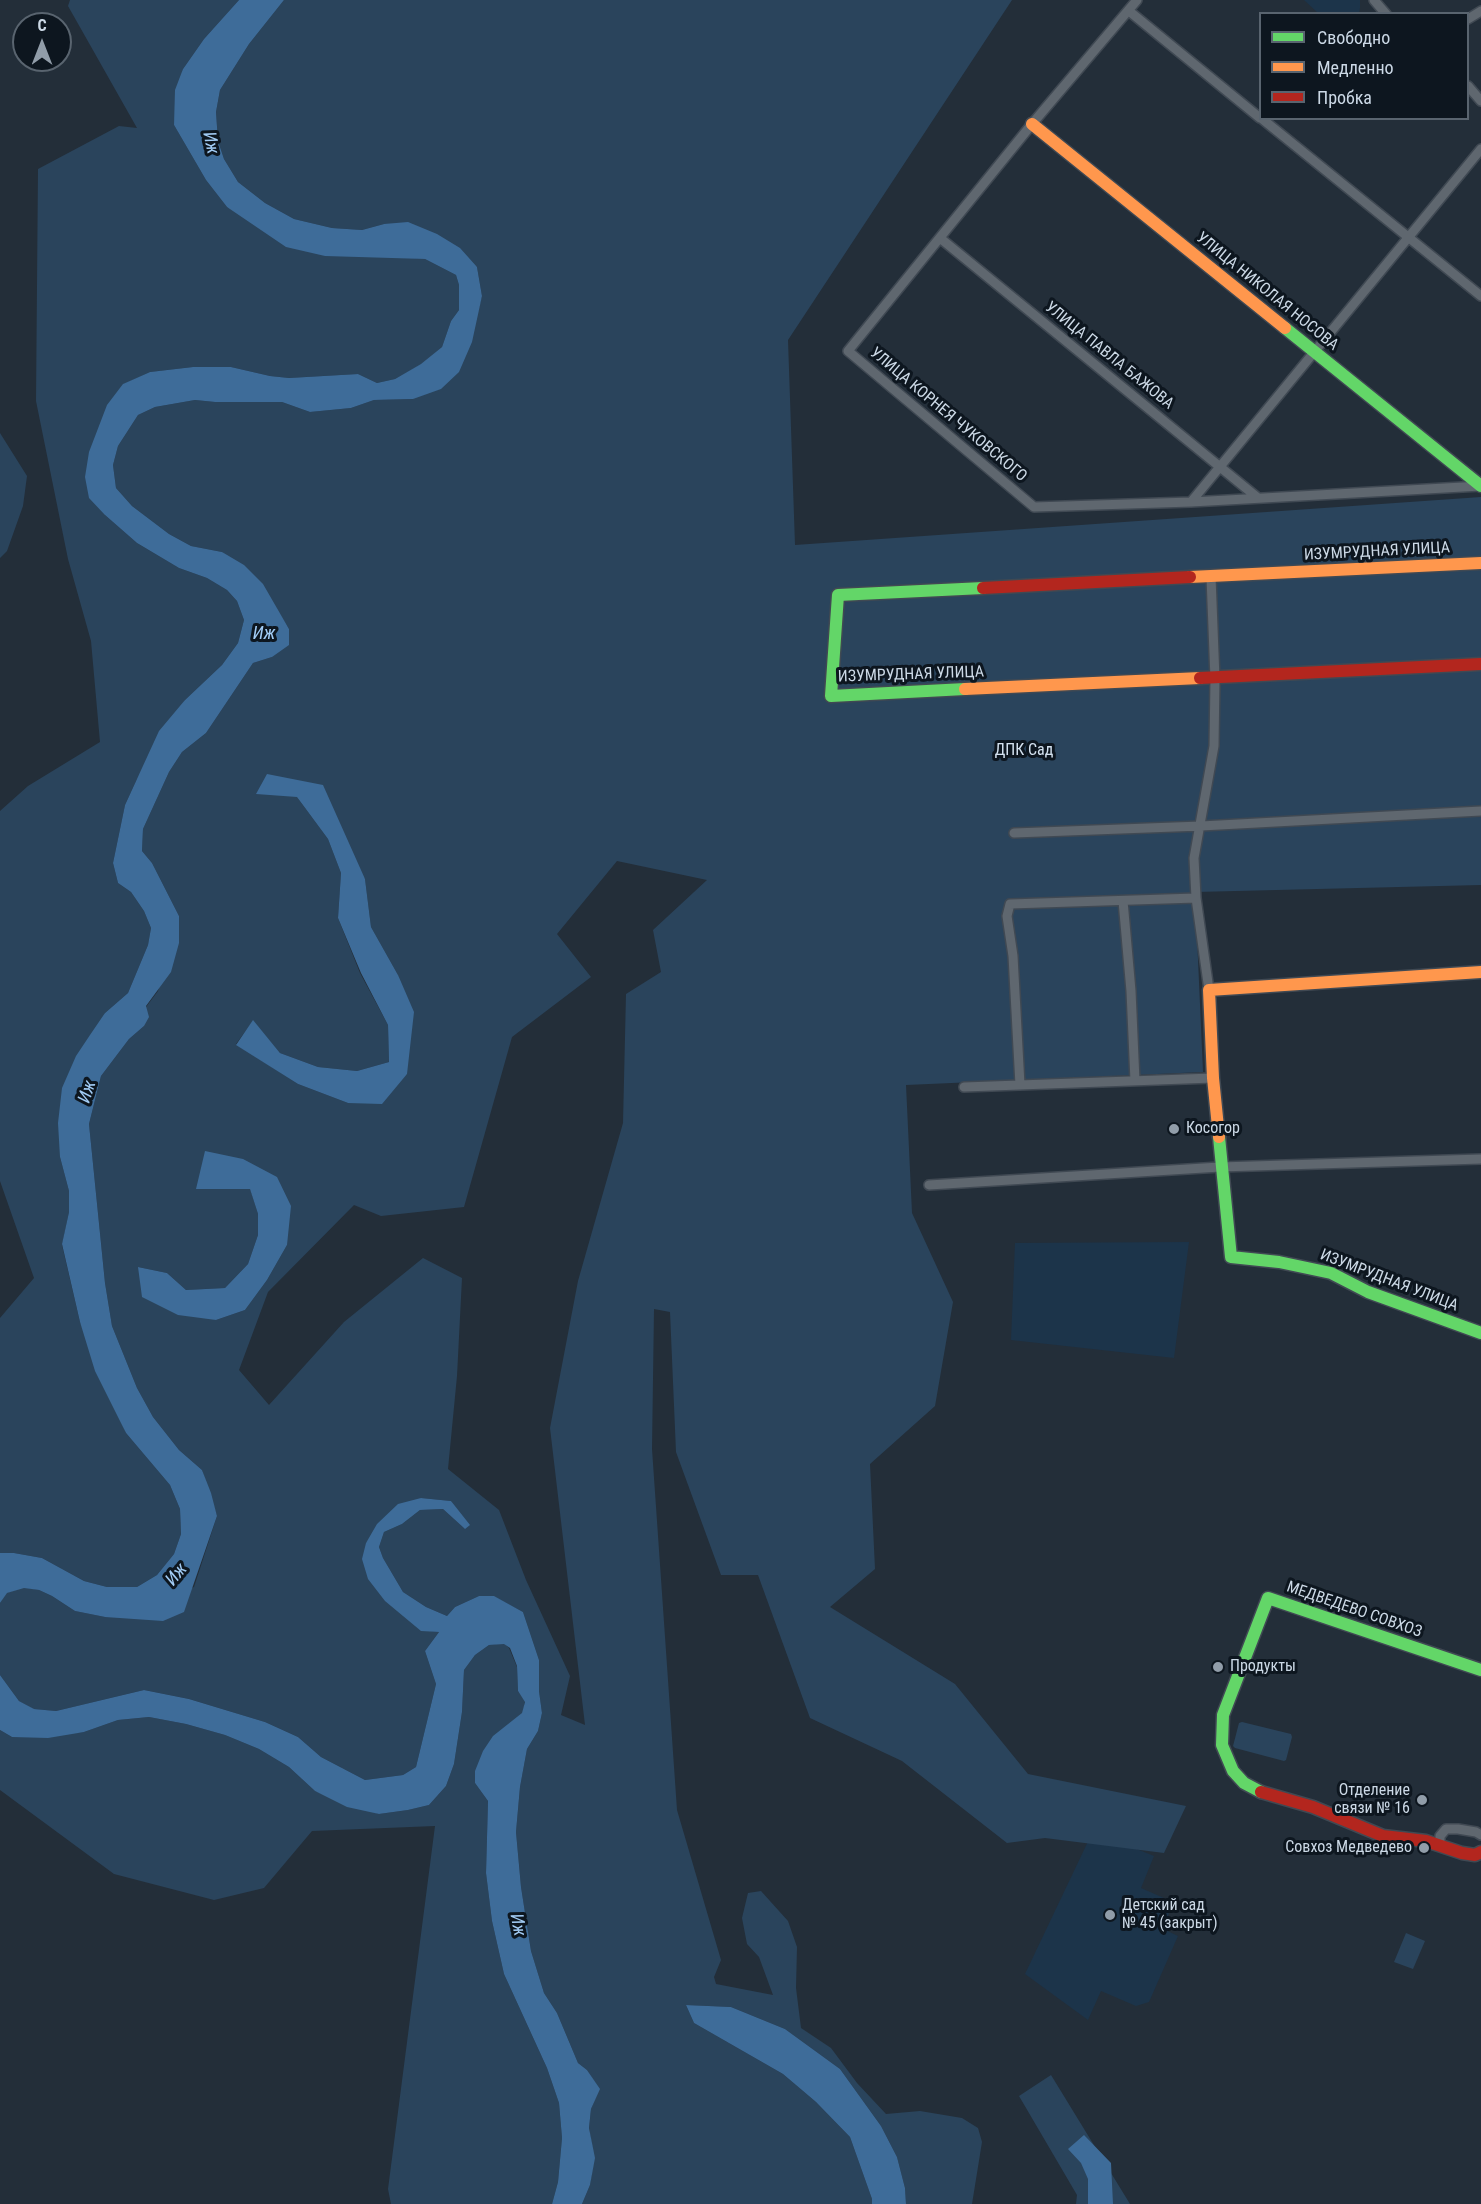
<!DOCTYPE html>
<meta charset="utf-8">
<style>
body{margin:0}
#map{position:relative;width:1481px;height:2204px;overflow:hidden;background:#232e39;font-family:"Roboto Condensed",sans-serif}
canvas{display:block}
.legend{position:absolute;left:1259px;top:12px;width:210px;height:108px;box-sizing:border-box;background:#0d161f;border:2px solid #59646f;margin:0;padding:8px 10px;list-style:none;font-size:18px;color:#ccd9e6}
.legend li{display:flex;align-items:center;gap:12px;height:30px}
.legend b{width:30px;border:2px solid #59646f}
.north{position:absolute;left:12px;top:12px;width:60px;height:60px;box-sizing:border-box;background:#0d161f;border:2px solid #59646f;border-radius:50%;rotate:0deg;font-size:16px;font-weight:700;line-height:24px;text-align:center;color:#ccd9e6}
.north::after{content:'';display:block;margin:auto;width:21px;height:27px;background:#919da9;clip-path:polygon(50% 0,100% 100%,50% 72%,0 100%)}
</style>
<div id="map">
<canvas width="1481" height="2204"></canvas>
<ul class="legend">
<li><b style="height:8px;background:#63d668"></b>Свободно</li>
<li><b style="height:8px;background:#ff974d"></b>Медленно</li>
<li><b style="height:8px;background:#b3261e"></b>Пробка</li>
</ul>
<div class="north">С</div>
</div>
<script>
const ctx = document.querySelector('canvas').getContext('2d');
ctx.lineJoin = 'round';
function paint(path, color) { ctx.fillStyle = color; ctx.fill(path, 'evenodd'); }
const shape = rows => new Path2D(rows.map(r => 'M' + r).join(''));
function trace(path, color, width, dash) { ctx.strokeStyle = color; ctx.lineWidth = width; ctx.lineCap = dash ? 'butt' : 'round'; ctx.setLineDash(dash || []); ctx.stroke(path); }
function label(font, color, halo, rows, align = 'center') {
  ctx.font = font + ' "Roboto Condensed",sans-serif'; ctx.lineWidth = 6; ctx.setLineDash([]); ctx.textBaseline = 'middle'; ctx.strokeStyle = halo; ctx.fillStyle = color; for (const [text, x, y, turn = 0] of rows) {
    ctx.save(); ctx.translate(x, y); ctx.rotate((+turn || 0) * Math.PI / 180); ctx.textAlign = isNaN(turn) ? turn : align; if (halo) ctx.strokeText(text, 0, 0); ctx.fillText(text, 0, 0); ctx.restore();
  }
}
paint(shape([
 [1304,0,1360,0,1360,8,1359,13,1318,13],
 [1189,1242,1174,1358,1011,1340,1015,1243],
 [1093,1831,1154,1856,1141,1888,1173,1902,1163,1929,1178,1936,1149,2002,1136,2006,1101,1991,1088,2020,1025,1974]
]), '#1c344a');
paint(shape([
 [70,0,239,0,204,39,183,69,174,125,206,180,227,207,390,256,425,259,456,275,459,285,459,310,451,321,442,347,422,364,395,379,377,383,358,374,289,378,270,376,231,367,193,367,150,372,124,384,105,515,137,543,179,568,207,578,227,590,237,601,244,620,238,643,222,665,185,700,137,779,125,805,113,863,118,883,131,892,144,911,151,928,148,945,128,993,105,1013,60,1157,69,1191,69,1212,62,1245,80,1322,126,1433,170,1485,180,1509,181,1534,174,1554,157,1575,137,1587,107,1587,84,1581,42,1558,14,1553,0,1553,0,1318,34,1278,0,1181,0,811,28,786,100,742,91,641,68,559,36,401,38,169,119,126,137,128,68,6],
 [284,0,1012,0,788,340,795,545,1481,497,1481,885,1195,892,1203,1072,906,1085,912,1213,953,1302,935,1406,870,1464,875,1569,830,1607,955,1684,1028,1774,1186,1806,1164,1853,1045,1838,1007,1843,902,1761,810,1718,758,1575,721,1575,676,1452,670,1312,654,1309,652,1449,677,1810,721,1960,714,1977,716,1984,773,1995,759,1957,747,1944,742,1918,748,1893,761,1891,788,1921,797,1947,796,1988,801,2028,831,2048,857,2083,886,2114,920,2111,962,2118,978,2128,982,2142,972,2204,906,2204,905,2188,897,2157,881,2126,840,2069,785,2029,731,2007,686,2005,694,2023,783,2074,816,2102,850,2137,872,2199,872,2204,582,2204,590,2185,594,2158,589,2128,591,2109,599,2089,587,2070,578,2063,557,2013,544,1993,531,1951,521,1887,516,1832,520,1787,527,1749,538,1731,542,1713,539,1691,539,1660,523,1612,493,1596,479,1596,455,1607,447,1616,426,1607,403,1592,383,1558,379,1547,384,1532,402,1524,420,1510,443,1509,465,1529,451,1501,421,1498,366,1543,409,1620,421,1630,439,1632,425,1651,436,1684,416,1767,403,1775,365,1780,321,1757,298,1737,265,1722,189,1699,144,1690,56,1711,33,1709,19,1701,0,1675,0,1603,6,1593,24,1587,39,1590,52,1596,75,1611,105,1617,126,1617,194,1587,217,1516,202,1470,179,1450,153,1417,137,1388,112,1326,105,1283,89,1124,101,1076,129,1039,144,1026,146,1007,158,991,179,916,152,863,142,851,143,829,169,772,182,752,206,733,253,663,272,657,289,629,279,613,222,552,191,546,169,534,132,506,116,488,113,465,118,446,138,415,155,407,195,400,215,402,282,402,310,412,351,408,374,400,413,399,478,311,482,296,477,267,384,224,362,230,332,228,294,219,265,203,238,182,224,159,218,141,216,112,220,90,249,44],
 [297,797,365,879,371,927,398,975,407,1074,348,1103,298,1084,236,1044,253,1021,280,1053,318,1067,357,1071,389,1062,388,1025,360,973,338,918,341,873,328,839],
 [617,861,707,880,653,930,661,972,626,994,623,1123,578,1281,550,1428,585,1725,561,1715,570,1676,526,1580,499,1510,448,1469,457,1376,462,1278,423,1258,344,1322,269,1405,239,1370,268,1292,354,1205,381,1216,464,1207,512,1037,591,977,557,934],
 [250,1188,287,1245,267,1280,245,1310,216,1320,138,1267,167,1273,186,1290,225,1288,248,1264,258,1235,258,1214],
 [0,433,27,476,23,506,7,551,0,558],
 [504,1643,509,1648,517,1667,518,1691,525,1701,523,1713,509,1725,475,1783,488,1801,486,1873,492,1921,504,1974,547,2068,559,2103,562,2138,558,2182,552,2204,391,2204,388,2189,435,1826,312,1831,264,1888,214,1900,114,1874,0,1790,0,1730,12,1737,84,1732,118,1720,149,1717,186,1724,225,1735,259,1749,289,1767,315,1791,379,1814,408,1810,429,1805,446,1786,454,1764,462,1712,464,1670,475,1655,489,1645],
 [1242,1722,1291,1734,1292,1737,1286,1760,1284,1761,1235,1748,1233,1746,1239,1723],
 [1406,1933,1425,1941,1413,1969,1394,1962],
 [1051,2075,1130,2204,1076,2204,1077,2195,1019,2096]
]), '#2a445c');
paint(shape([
 [239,0,284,0,249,44,220,90,216,112,218,141,224,159,238,182,265,203,294,219,332,228,362,230,384,224,408,222,437,234,460,248,477,267,482,296,472,342,459,372,441,389,413,399,374,400,351,408,310,412,282,402,215,402,195,400,155,407,138,415,118,446,113,465,116,488,132,506,169,534,191,546,222,552,244,565,263,584,289,629,289,645,272,657,253,663,206,733,182,752,169,772,143,829,142,851,152,863,179,916,179,943,171,972,146,1006,149,1017,144,1026,129,1039,101,1076,89,1124,105,1283,112,1326,137,1388,153,1417,179,1450,202,1470,211,1493,217,1516,184,1612,163,1621,105,1617,75,1611,52,1596,39,1590,24,1588,7,1593,0,1603,0,1553,14,1553,42,1558,84,1581,107,1587,137,1587,157,1575,174,1554,181,1534,180,1509,170,1485,126,1433,95,1371,80,1322,62,1244,69,1212,69,1191,60,1157,58,1123,62,1088,76,1056,90,1035,105,1013,128,993,148,945,151,928,144,911,131,892,118,883,113,863,125,805,159,731,185,700,222,665,238,643,244,620,237,601,227,590,207,578,179,568,137,543,105,515,89,498,85,477,89,452,107,405,123,384,150,372,193,367,231,367,270,376,289,378,358,374,377,383,395,379,421,364,442,347,451,321,459,310,459,285,456,275,425,259,325,256,286,247,227,207,206,180,174,125,175,90,183,69,204,39],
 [267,774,323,785,365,879,371,927,398,975,414,1012,407,1074,382,1104,348,1103,298,1084,236,1045,253,1020,280,1053,318,1067,357,1071,389,1062,388,1025,361,973,338,918,341,873,328,839,297,797,256,794],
 [205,1151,243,1159,277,1177,291,1206,287,1245,267,1280,245,1310,216,1320,178,1315,142,1297,138,1267,167,1273,186,1290,225,1288,248,1264,258,1235,258,1214,250,1189,196,1189],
 [421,1498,451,1501,470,1525,465,1529,443,1509,420,1510,402,1524,384,1532,379,1547,383,1558,403,1592,426,1607,447,1616,455,1607,479,1596,494,1596,523,1612,539,1660,539,1691,542,1713,538,1731,527,1749,520,1787,516,1832,521,1887,531,1951,544,1993,557,2013,578,2063,587,2070,600,2089,591,2109,589,2128,595,2158,590,2185,582,2204,552,2204,558,2182,562,2138,559,2103,547,2068,504,1974,492,1921,486,1873,488,1801,475,1783,475,1771,483,1751,493,1736,522,1713,525,1702,518,1691,517,1666,510,1648,504,1644,489,1645,475,1655,464,1670,462,1712,454,1764,446,1786,429,1805,408,1810,379,1814,347,1807,315,1791,289,1767,259,1749,225,1735,186,1724,149,1717,118,1720,84,1732,48,1738,12,1737,0,1730,0,1675,19,1701,34,1709,56,1711,144,1690,189,1699,265,1722,298,1737,321,1757,365,1780,403,1775,416,1767,436,1684,425,1651,439,1632,421,1631,385,1601,368,1579,362,1559,366,1543,377,1524,398,1504],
 [686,2005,731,2007,785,2029,840,2069,881,2126,897,2157,905,2188,906,2204,872,2204,872,2199,850,2137,816,2102,783,2074,694,2023],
 [1084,2135,1111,2163,1113,2204,1088,2204,1088,2179,1081,2163,1068,2149]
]), '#3e6c99');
const street = shape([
 [1137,0,1032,124,848,351,1034,507,1191,502,1481,486],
 [1374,0,1386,14],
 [1129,11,1260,118],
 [1468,19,1481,11],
 [1468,86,1481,101],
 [1261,118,1481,296],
 [940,238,1258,498],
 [1191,502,1481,149],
 [1014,833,1201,826,1481,811],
 [1123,901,1131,991,1135,1081],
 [1209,990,1196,898,1194,858,1214,746,1215,679,1211,577],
 [1020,1085,1013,956,1007,916,1010,904,1196,898],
 [964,1087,1213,1078],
 [929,1185,1220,1167,1481,1159],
 [1440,1846,1440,1836,1446,1829,1458,1829,1476,1832,1481,1835]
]);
const fast = shape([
 [1285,328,1481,486],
 [965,689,831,696,838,595,983,588],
 [1219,1137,1231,1257,1279,1262,1331,1273,1368,1292,1481,1333],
 [1261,1792,1244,1783,1233,1771,1222,1745,1223,1715,1268,1598,1481,1670]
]);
const slow = shape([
 [1032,124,1285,328],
 [1190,577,1481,563],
 [965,689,1200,678],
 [1219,1137,1213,1078,1209,990,1481,972]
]);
const jam = shape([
 [983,588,1190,577],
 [1200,678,1481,664],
 [1261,1792,1313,1807,1383,1836,1426,1841,1462,1853,1475,1855,1481,1852]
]);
trace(street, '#404953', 12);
trace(fast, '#404953', 15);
trace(slow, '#404953', 15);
trace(jam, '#404953', 15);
trace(street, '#5f676f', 9);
trace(fast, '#63d668', 12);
trace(slow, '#ff974d', 12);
trace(jam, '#b3261e', 12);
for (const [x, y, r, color] of [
 [1174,1129,6,"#919da9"],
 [1218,1667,6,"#919da9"],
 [1422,1800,6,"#919da9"],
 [1424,1848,6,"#919da9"],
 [1110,1915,6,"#919da9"]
]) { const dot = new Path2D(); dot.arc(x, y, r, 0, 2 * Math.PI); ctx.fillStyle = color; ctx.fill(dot); trace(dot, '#0d161f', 2); }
label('16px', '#ccd9e6', '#0d161f', [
 ["УЛИЦА НИКОЛАЯ НОСОВА",1267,292,39],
 ["УЛИЦА ПАВЛА БАЖОВА",1109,356,39],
 ["УЛИЦА КОРНЕЯ ЧУКОВСКОГО",948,415,40],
 ["ИЗУМРУДНАЯ УЛИЦА",1377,552,-3],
 ["ИЗУМРУДНАЯ УЛИЦА",911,675,-2],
 ["ИЗУМРУДНАЯ УЛИЦА",1389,1281,21],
 ["МЕДВЕДЕВО СОВХОЗ",1354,1610,19]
]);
label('16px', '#d4e2f0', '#0d161f', [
 ["ДПК Сад",1024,751]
]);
label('16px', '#ccd9e6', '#0d161f', [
 ["Косогор",1186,1129],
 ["Продукты",1230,1667],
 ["Отделение",1410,1791,"right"],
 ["связи № 16",1410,1809,"right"],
 ["Совхоз Медведево",1412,1848,"right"],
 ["Детский сад",1122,1906],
 ["№ 45 (закрыт)",1122,1924]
], 'left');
label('italic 18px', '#a2ccf5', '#0d161f', [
 ["Иж",210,143,78],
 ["Иж",264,634],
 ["Иж",88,1092,-73],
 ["Иж",177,1575,-50],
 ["Иж",517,1925,79]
]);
</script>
